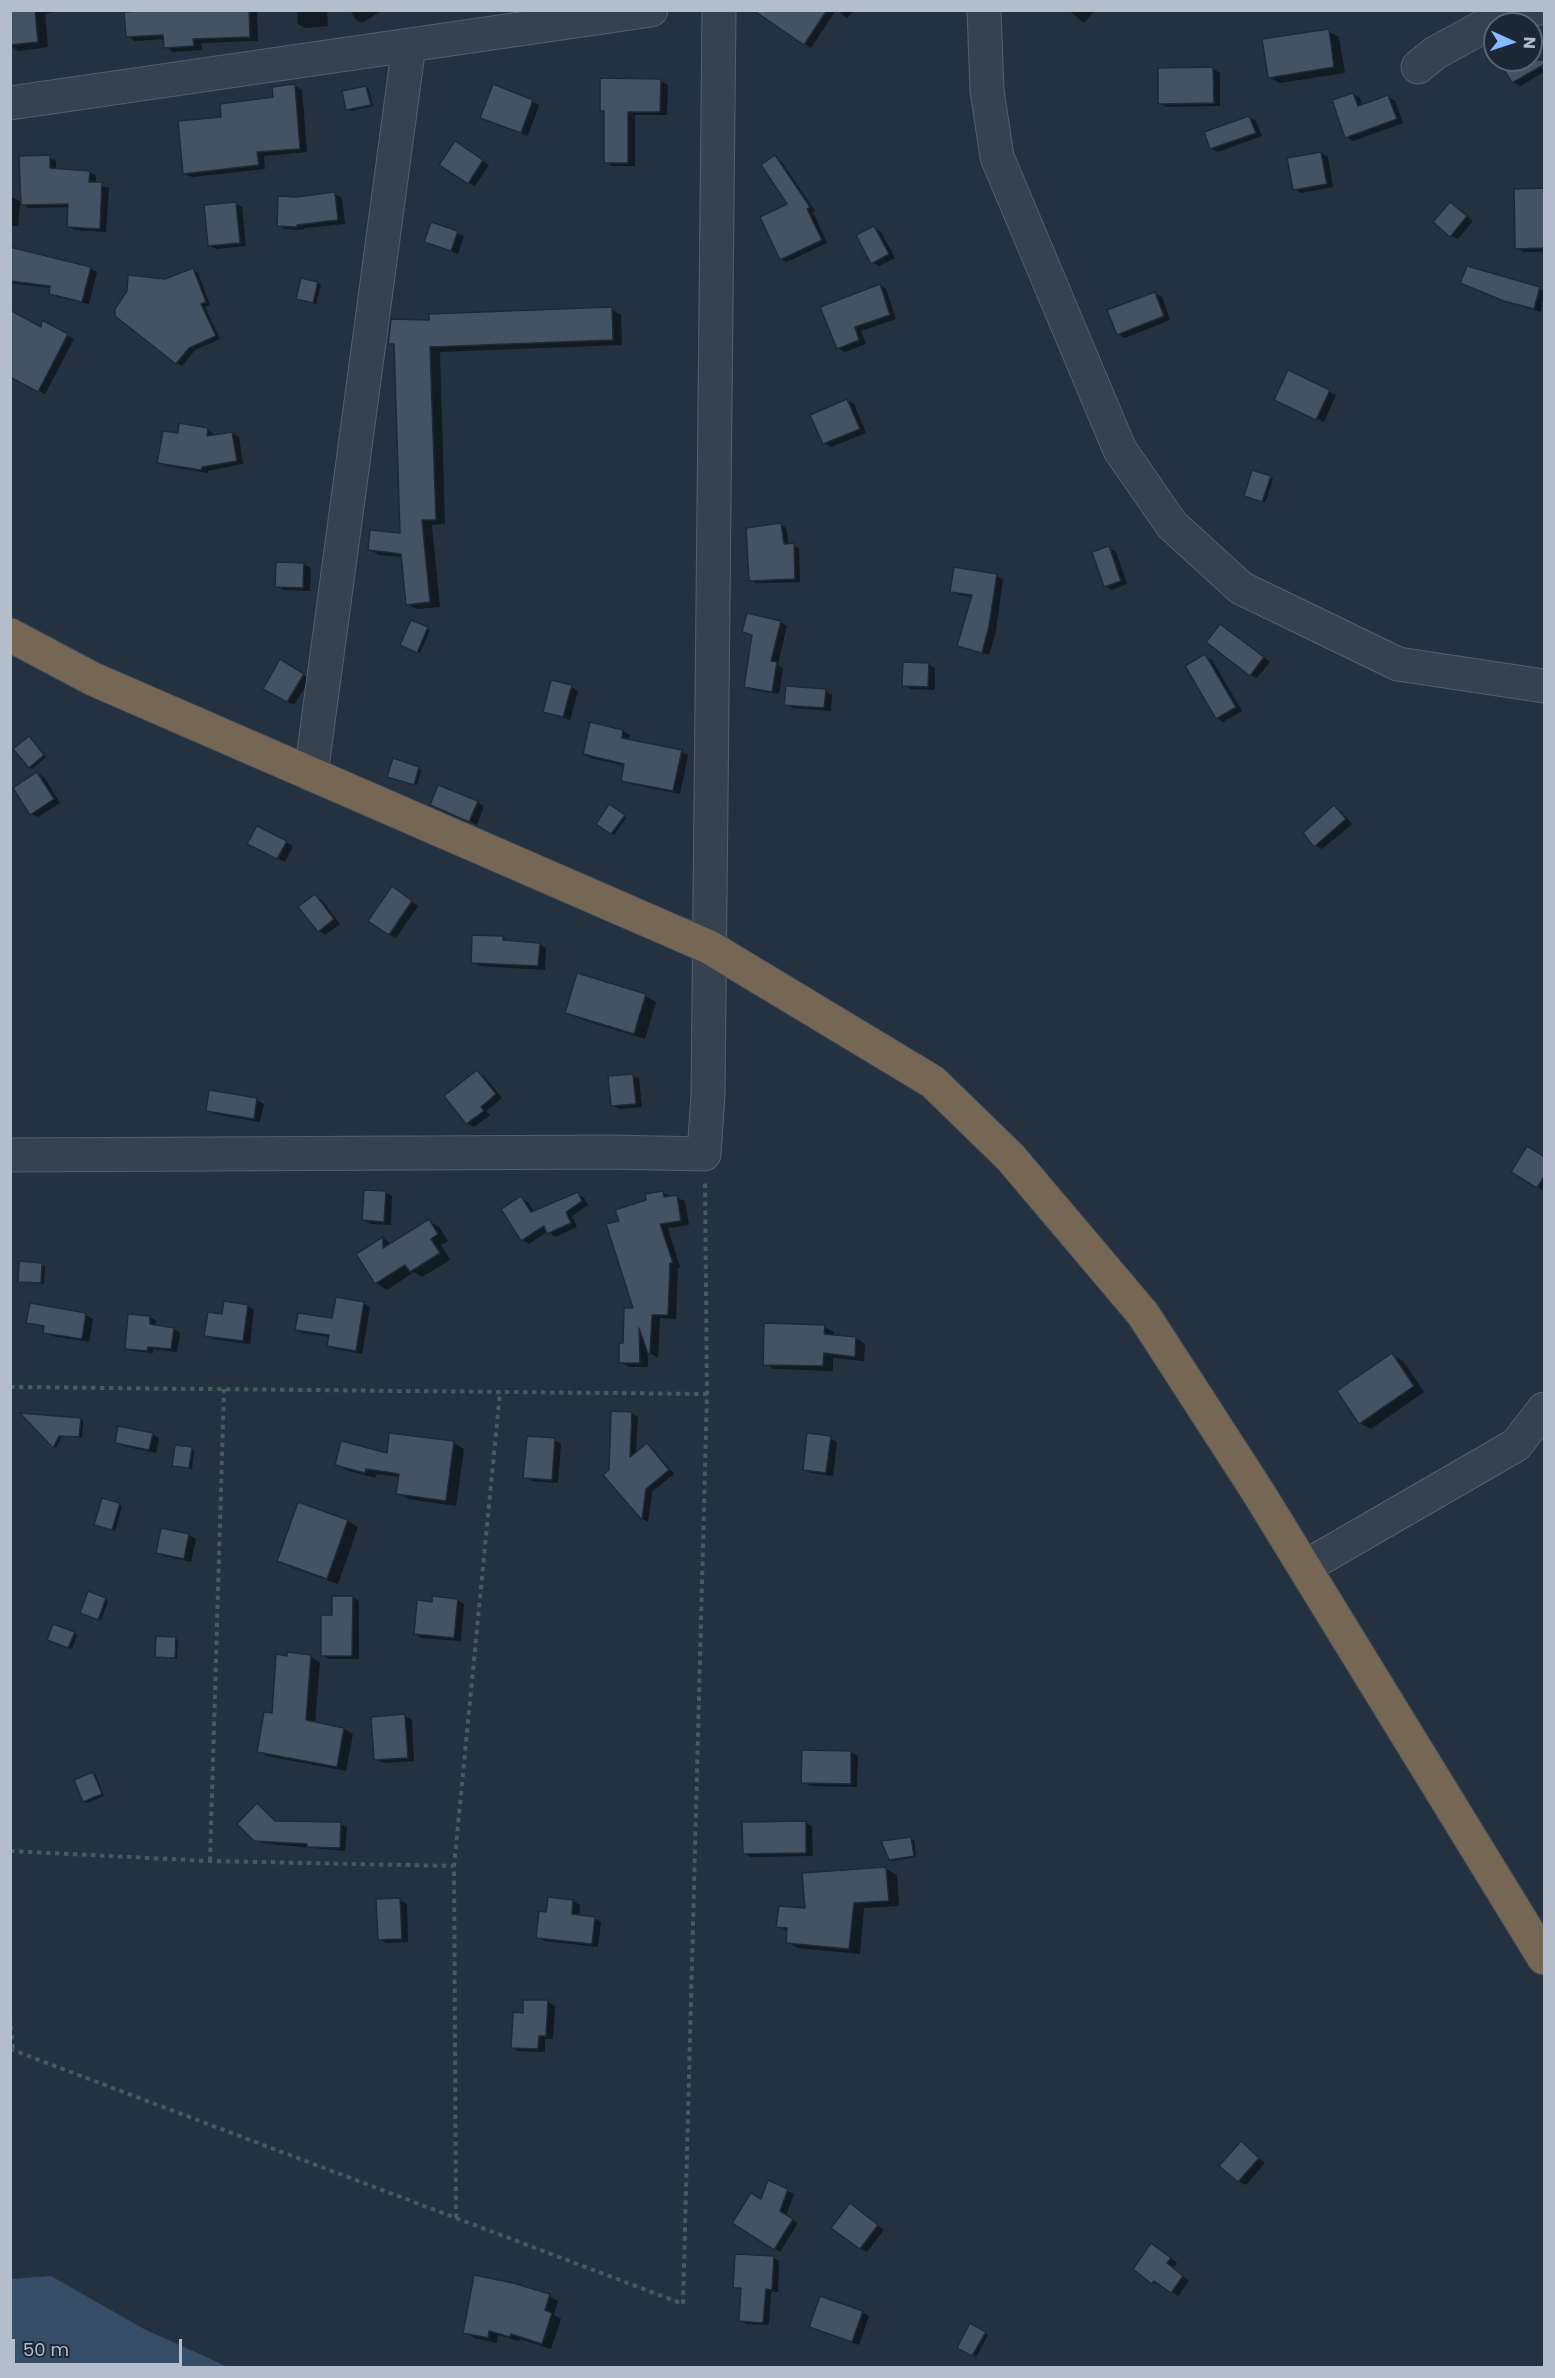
<!DOCTYPE html>
<style>
body{margin:0}
#map{position:relative;width:1555px;height:2378px;overflow:hidden;background:#233140;font-family:Poppins,sans-serif}
canvas{display:block}
.frame{position:absolute;inset:0;border:12px solid #b4bdcb;pointer-events:none}
.north{position:absolute;left:1483px;top:12px;width:60px;height:60px;box-sizing:border-box;background:#1c2735;border:2px solid #596371;border-radius:50%;rotate:93deg;font-size:16px;font-weight:700;line-height:24px;text-align:center;color:#b4bdcb}
.north::after{content:'';display:block;margin:auto;width:21px;height:27px;background:#86b9fe;clip-path:polygon(50% 0,100% 100%,50% 72%,0 100%)}
.scale{position:absolute;left:12px;top:2339px;width:170px;height:27px;box-sizing:border-box;border:3px solid #b4bdcb;border-top:0;padding-left:8px;font-size:18px;line-height:21px;white-space:nowrap;color:#b4bdcb;-webkit-text-stroke:4px #1c2735;paint-order:stroke}
</style>
<div id="map">
<canvas width="1555" height="2378"></canvas>
<div class="frame"></div>
<div class="north">N</div>
<div class="scale">50 m</div>
</div>
<script>
const ctx = document.querySelector('canvas').getContext('2d');
ctx.lineJoin = 'round';
function paint(path, color) { ctx.fillStyle = color; ctx.fill(path, 'evenodd'); }
const shape = rows => new Path2D(rows.map(r => 'M' + r).join(''));
function trace(path, color, width, dash) { ctx.strokeStyle = color; ctx.lineWidth = width; ctx.lineCap = dash ? 'butt' : 'round'; ctx.setLineDash(dash || []); ctx.stroke(path); }
paint(shape([
 [51,2276,144,2329,228,2367,11,2367,11,2279]
]), '#364d68');
paint(shape([
 [10,10,63,10,45,14,48,47,19,51,10,46],
 [163,10,257,10,258,41,201,43,202,50,173,52,165,47,165,39,135,41,127,36],
 [297,10,327,10,328,26,305,28,298,24],
 [350,10,383,10,362,23,355,19],
 [765,10,836,10,811,48,762,15],
 [837,10,855,10,847,18],
 [1068,10,1095,10,1084,23],
 [1328,31,1339,37,1345,73,1280,83,1269,77],
 [1531,50,1544,72,1520,86,1513,82,1500,60,1531,60],
 [1213,69,1220,73,1220,106,1167,107,1160,103],
 [661,81,668,85,667,115,635,115,635,166,612,166,605,162,605,112,601,110],
 [295,86,302,90,307,152,264,156,265,169,192,177,185,174,223,119,274,98],
 [494,86,539,105,528,136,489,121],
 [366,87,369,89,373,106,351,111,348,109],
 [1353,94,1360,98,1362,106,1388,97,1395,101,1403,123,1353,141,1346,137],
 [1249,117,1256,121,1262,136,1218,152,1211,148],
 [462,147,489,165,475,186,469,183],
 [1321,153,1328,157,1333,187,1301,193,1294,189],
 [49,157,56,161,56,170,90,172,96,176,96,184,109,188,106,232,75,230,68,226,69,207,29,208,20,203,18,226,10,226,10,196,22,202],
 [775,157,781,161,815,211,813,212,827,243,787,262,781,259,789,204],
 [1544,190,1544,252,1523,252,1517,248],
 [335,194,342,198,345,224,304,228,304,230,285,229,278,225],
 [235,203,242,207,246,246,216,249,209,245],
 [1457,208,1473,221,1458,239,1451,236],
 [432,223,464,236,458,254,426,241],
 [874,228,881,232,895,258,879,266,872,262],
 [10,250,90,268,97,272,89,304,57,297,50,293,51,288,10,283],
 [1467,268,1544,291,1541,312,1513,304,1468,286],
 [193,270,198,273,210,305,205,307,220,339,195,350,182,366,176,363,165,281],
 [318,283,321,285,316,304,300,300],
 [880,285,886,289,896,319,861,331,866,344,845,352,838,348],
 [1155,293,1162,297,1170,320,1125,338,1118,334],
 [611,309,621,315,622,345,440,352,445,524,432,525,440,607,417,609,407,604,403,557,379,555,369,549,401,535,395,346,390,343,431,322],
 [43,322,74,339,45,394,15,378,42,330],
 [1289,372,1336,395,1324,422,1283,403],
 [847,400,854,404,866,433,831,447,824,443],
 [208,430,214,434,214,436,232,433,239,437,243,464,208,471,208,473,166,466,159,462,179,435],
 [1270,477,1273,479,1265,503,1248,497],
 [780,524,786,528,789,545,799,548,800,582,756,583,750,580],
 [1109,548,1116,552,1127,584,1112,590,1105,586],
 [304,564,311,568,310,591,284,590,277,586],
 [996,576,1003,579,996,631,989,655,959,645,973,597,959,595,952,591],
 [412,622,430,630,420,653,402,644],
 [780,622,787,626,778,665,783,668,779,694,753,690,746,686,754,636,743,632],
 [1227,629,1270,662,1257,678,1250,675],
 [1205,656,1212,660,1242,711,1223,722,1217,718],
 [281,661,310,679,294,705,265,688],
 [928,664,935,668,935,690,911,689,904,685],
 [571,687,578,691,570,720,544,711],
 [825,691,832,695,831,711,793,708,786,704],
 [623,731,630,735,628,741,681,752,688,755,680,794,630,784,623,780,626,766,591,758,584,754],
 [32,740,46,757,32,769,30,767],
 [419,768,421,770,417,785,391,777],
 [37,773,44,777,60,803,38,817,31,814],
 [477,802,484,806,477,825,439,808],
 [610,806,626,818,614,835,598,824],
 [1334,807,1341,811,1352,824,1322,849,1315,845],
 [286,842,293,846,285,862,256,848],
 [399,892,418,906,396,938,389,934],
 [315,896,322,900,340,924,325,935,319,931],
 [503,937,509,941,539,944,546,948,545,970,480,966,473,962],
 [645,996,656,1002,645,1039,577,1018,566,1012],
 [477,1072,484,1076,502,1098,486,1111,490,1115,474,1127,467,1123,446,1096],
 [632,1075,639,1079,642,1107,619,1109,613,1105],
 [210,1092,257,1100,264,1104,260,1122,214,1114,207,1110],
 [1544,1159,1544,1191,1513,1172],
 [385,1192,392,1196,391,1225,371,1224,364,1220],
 [663,1193,685,1201,689,1225,668,1228,680,1267,678,1268,676,1319,660,1318,658,1358,648,1352,648,1367,629,1367,621,1363,635,1310,621,1222],
 [578,1194,584,1198,588,1205,572,1216,577,1227,555,1237,548,1231,529,1244,522,1240,521,1198,528,1202,534,1213],
 [429,1221,439,1227,448,1241,441,1245,450,1260,422,1277,414,1272,387,1290,376,1283,358,1254,383,1238,392,1244],
 [21,1263,45,1266,44,1284,20,1281],
 [364,1303,370,1307,362,1354,335,1349,329,1346,330,1337,303,1333,297,1330,333,1320],
 [31,1305,86,1315,93,1319,89,1342,52,1336,45,1332,46,1328,28,1322],
 [248,1306,254,1310,250,1344,213,1339,206,1335,223,1316],
 [150,1317,156,1321,155,1326,174,1329,180,1333,177,1352,153,1349,153,1353,133,1351,127,1348],
 [824,1327,834,1332,834,1337,856,1338,865,1344,864,1361,833,1358,833,1371,774,1369,765,1364],
 [1392,1355,1403,1361,1424,1392,1371,1429,1360,1423],
 [631,1413,638,1417,636,1454,647,1445,653,1449,674,1474,652,1492,648,1522,643,1519,605,1475,611,1470],
 [24,1415,80,1420,83,1421,82,1438,62,1436,56,1448],
 [152,1434,159,1438,156,1453,123,1446,117,1442],
 [830,1438,837,1442,833,1476,811,1473,804,1469],
 [554,1440,561,1444,558,1483,532,1481,525,1477],
 [454,1443,464,1449,456,1506,408,1499,398,1493,400,1477,377,1474,375,1478,346,1470,336,1464],
 [191,1448,194,1450,192,1469,174,1466],
 [103,1500,122,1506,115,1531,99,1525],
 [348,1521,358,1527,338,1584,290,1567,279,1561],
 [189,1535,196,1539,191,1562,164,1556,158,1552],
 [352,1597,359,1601,359,1659,329,1659,322,1655,334,1617],
 [105,1599,108,1601,101,1620,85,1614],
 [457,1600,464,1604,461,1641,422,1638,415,1634,433,1603],
 [74,1633,77,1635,72,1649,52,1641],
 [175,1639,178,1640,177,1659,156,1656],
 [311,1657,320,1662,315,1723,344,1729,353,1734,346,1771,267,1756,258,1751,273,1715],
 [405,1716,412,1720,414,1761,383,1763,376,1759],
 [851,1752,858,1756,857,1787,810,1786,803,1782],
 [93,1773,96,1775,104,1796,87,1803,84,1801],
 [257,1805,277,1823,341,1824,347,1827,345,1851,261,1843,255,1840],
 [805,1823,812,1826,813,1856,751,1857,744,1853],
 [911,1839,914,1840,916,1857,893,1861,890,1859],
 [886,1869,897,1875,899,1906,864,1908,860,1954,798,1948,787,1942,788,1932,778,1926],
 [400,1900,407,1904,408,1942,386,1943,379,1939],
 [573,1901,580,1905,579,1916,594,1918,601,1922,598,1947,545,1941,538,1937,548,1914],
 [548,2002,555,2006,553,2039,545,2039,545,2052,519,2051,512,2048,524,2014],
 [1241,2143,1265,2163,1246,2185,1239,2181],
 [768,2182,794,2194,786,2216,798,2223,780,2252,734,2223,762,2201],
 [851,2205,884,2230,867,2252,860,2248],
 [1159,2249,1177,2263,1173,2268,1189,2281,1178,2296,1161,2284,1160,2286,1153,2282,1135,2269],
 [773,2258,779,2261,778,2292,771,2292,769,2325,746,2324,741,2320,742,2290,735,2287],
 [549,2296,558,2301,554,2315,561,2319,551,2349,520,2339,519,2341,498,2335,497,2343,474,2338,465,2332],
 [862,2312,869,2316,859,2345,811,2326],
 [971,2325,988,2335,976,2357,959,2347]
]), '#0007');
const building = shape([
 [10,10,35,10,38,42,10,45,10,10],
 [155,10,249,10,250,37,193,39,194,46,164,48,163,35,126,37,124,12,155,10],
 [753,10,827,10,804,45,753,10],
 [1329,29,1334,67,1268,78,1262,39,1329,29],
 [1498,60,1545,60,1545,64,1512,83,1498,60],
 [1213,67,1214,103,1158,104,1158,68,1213,67],
 [600,78,661,79,660,112,628,112,628,163,604,163,604,111,600,111,600,78],
 [295,84,300,149,257,152,259,165,183,174,178,121,221,117,220,104,273,97,272,87,295,84],
 [493,84,533,100,521,133,480,118,493,84],
 [366,86,371,105,346,110,342,91,366,86],
 [1353,93,1358,106,1388,95,1397,119,1345,138,1332,100,1353,93],
 [1249,116,1256,133,1210,149,1204,132,1249,116],
 [455,141,483,160,468,184,439,165,455,141],
 [1321,152,1327,184,1293,190,1287,158,1321,152],
 [50,155,50,168,90,171,89,182,102,182,100,229,67,227,68,204,21,205,19,156,50,155],
 [775,155,810,207,807,209,822,240,780,260,760,217,787,204,761,165,775,155],
 [1545,188,1545,248,1515,249,1514,189,1545,188],
 [335,192,338,220,297,225,297,227,277,226,278,196,296,197,335,192],
 [236,202,240,243,208,246,204,205,236,202],
 [1450,202,1467,216,1450,237,1433,222,1450,202],
 [431,222,458,231,451,251,424,242,431,222],
 [874,226,889,254,871,264,856,235,874,226],
 [10,247,91,267,82,302,49,294,50,286,10,281,10,247],
 [1467,266,1540,287,1534,309,1504,301,1460,283,1467,266],
 [193,268,206,302,201,304,216,336,189,348,176,364,115,316,115,309,127,291,128,275,165,279,193,268],
 [301,278,318,282,313,303,296,299,301,278],
 [880,284,890,315,855,327,859,340,837,349,820,307,880,284],
 [1155,292,1164,316,1117,335,1107,310,1155,292],
 [612,307,613,340,430,347,436,520,422,520,430,602,406,605,401,554,368,550,370,530,400,533,394,344,388,344,391,319,429,320,429,314,612,307],
 [10,310,41,327,42,320,68,334,38,392,10,377,10,310],
 [1288,370,1330,390,1316,420,1274,400,1288,370],
 [847,399,860,429,823,444,810,415,847,399],
 [179,423,208,428,207,436,232,432,237,461,202,467,201,470,157,463,163,431,178,433,179,423],
 [1252,470,1271,476,1262,502,1244,496,1252,470],
 [781,523,784,544,794,543,795,579,749,581,746,528,781,523],
 [1109,546,1121,581,1104,587,1092,552,1109,546],
 [276,562,304,563,303,588,275,587,276,562],
 [954,567,997,574,989,626,982,653,957,646,972,595,950,592,954,567],
 [747,613,781,621,771,661,777,662,772,692,744,687,752,635,742,632,747,613],
 [411,620,428,627,417,653,400,645,411,620],
 [1220,624,1264,657,1250,676,1206,642,1220,624],
 [1205,654,1236,707,1216,719,1185,666,1205,654],
 [280,659,304,674,287,702,263,689,280,659],
 [903,662,929,663,928,687,902,686,903,662],
 [551,680,572,685,563,717,543,712,551,680],
 [786,686,826,689,824,708,784,705,786,686],
 [590,722,623,730,622,738,682,750,673,791,621,781,624,764,583,754,590,722],
 [29,736,44,755,29,768,13,749,29,736],
 [393,758,419,767,414,785,387,777,393,758],
 [37,772,54,799,30,815,13,788,37,772],
 [438,785,478,801,469,822,430,805,438,785],
 [609,804,625,815,611,834,596,824,609,804],
 [1334,805,1346,819,1314,847,1303,833,1334,805],
 [257,826,287,841,277,859,247,844,257,826],
 [392,886,412,901,389,935,368,921,392,886],
 [315,894,334,919,318,932,298,907,315,894],
 [472,935,503,936,503,940,540,943,538,966,471,963,472,935],
 [577,973,646,994,634,1034,565,1013,577,973],
 [477,1070,496,1094,481,1107,484,1111,466,1124,444,1096,477,1070],
 [633,1074,636,1104,611,1106,608,1076,633,1074],
 [209,1090,257,1098,254,1119,206,1111,209,1090],
 [1527,1146,1545,1157,1545,1175,1537,1188,1511,1172,1527,1146],
 [364,1190,386,1191,384,1222,362,1220,364,1190],
 [663,1191,664,1197,677,1195,681,1221,660,1224,673,1263,670,1263,668,1315,652,1315,650,1354,648,1354,639,1328,640,1363,619,1363,619,1343,623,1343,624,1308,633,1308,606,1224,619,1221,615,1210,646,1200,645,1194,663,1191],
 [578,1192,582,1201,566,1212,571,1223,547,1234,544,1226,521,1241,501,1209,521,1196,531,1212,578,1192],
 [429,1219,438,1234,431,1239,440,1253,410,1272,405,1265,375,1284,356,1254,383,1237,383,1248,429,1219],
 [19,1261,42,1263,41,1283,18,1282,19,1261],
 [336,1297,364,1302,356,1351,327,1346,329,1335,295,1330,298,1313,332,1318,336,1297],
 [224,1301,248,1305,243,1341,204,1336,208,1312,222,1314,224,1301],
 [30,1303,86,1313,82,1339,43,1333,44,1326,26,1323,30,1303],
 [128,1314,150,1316,150,1324,174,1328,171,1349,148,1347,147,1351,125,1349,128,1314],
 [764,1323,825,1325,824,1334,856,1337,855,1357,824,1353,823,1366,763,1365,764,1323],
 [1392,1353,1414,1386,1359,1424,1337,1391,1392,1353],
 [611,1411,632,1412,630,1457,647,1443,669,1470,646,1489,642,1520,603,1475,609,1470,611,1411],
 [20,1413,81,1418,79,1437,59,1436,53,1448,20,1413],
 [118,1426,153,1433,149,1450,115,1443,118,1426],
 [389,1433,454,1441,446,1501,396,1494,399,1474,366,1469,365,1473,335,1465,341,1441,387,1453,389,1433],
 [807,1433,831,1436,826,1473,803,1470,807,1433],
 [527,1436,555,1438,552,1480,523,1478,527,1436],
 [175,1445,192,1447,189,1468,172,1466,175,1445],
 [102,1498,120,1503,112,1530,94,1525,102,1498],
 [298,1502,348,1520,327,1579,277,1561,298,1502],
 [161,1528,189,1534,184,1559,156,1553,161,1528],
 [88,1591,106,1598,98,1620,80,1613,88,1591],
 [332,1596,353,1596,352,1656,321,1656,321,1615,332,1615,332,1596],
 [432,1596,458,1599,454,1638,414,1634,417,1600,432,1602,432,1596],
 [53,1624,75,1632,68,1648,47,1640,53,1624],
 [156,1636,176,1637,175,1658,155,1657,156,1636],
 [287,1652,311,1655,306,1720,344,1728,337,1767,257,1752,264,1712,272,1713,276,1654,287,1656,287,1652],
 [405,1714,408,1758,374,1760,371,1717,405,1714],
 [802,1750,851,1751,851,1784,801,1783,802,1750],
 [93,1772,102,1794,83,1802,74,1780,93,1772],
 [257,1803,275,1821,341,1822,340,1848,307,1847,307,1844,254,1841,237,1824,257,1803],
 [806,1821,806,1853,743,1854,742,1822,806,1821],
 [911,1837,914,1856,889,1860,881,1841,911,1837],
 [886,1867,889,1901,854,1903,849,1949,786,1943,787,1928,776,1927,779,1906,805,1908,802,1873,886,1867],
 [548,1897,573,1900,572,1914,595,1917,592,1944,536,1938,539,1911,546,1912,548,1897],
 [400,1898,402,1939,378,1940,376,1899,400,1898],
 [523,2000,548,2000,546,2036,539,2036,538,2049,511,2048,513,2012,523,2013,523,2000],
 [1241,2141,1259,2158,1238,2182,1219,2166,1241,2141],
 [768,2180,788,2189,780,2211,793,2219,774,2250,732,2223,751,2193,761,2199,768,2180],
 [850,2203,878,2225,860,2249,831,2228,850,2203],
 [1151,2243,1171,2258,1167,2263,1183,2276,1171,2293,1154,2281,1152,2284,1133,2269,1151,2243],
 [735,2254,774,2256,772,2290,766,2289,763,2323,739,2321,741,2288,733,2288,735,2254],
 [474,2275,513,2283,550,2294,545,2310,552,2313,542,2344,511,2334,510,2337,489,2331,488,2338,463,2333,474,2275],
 [820,2296,863,2311,852,2342,809,2327,820,2296],
 [970,2323,986,2332,972,2356,957,2348,970,2323]
]);
paint(building, '#445364');
trace(building, '#1e2937', 1.5);
const minor = shape([
 [984,10,987,90,997,157,1120,450,1172,525,1241,588,1398,664,1544,686],
 [1418,67,1435,53,1499,18,1533,10],
 [10,103,651,10],
 [311,774,409,45],
 [10,1155,611,1152,704,1154,708,1095,719,10],
 [1305,1567,1516,1445,1544,1409]
]);
const highway = shape([
 [10,635,93,679,709,947,933,1082,1011,1158,1143,1314,1258,1492,1544,1958]
]);
trace(minor, '#55606e', 35);
trace(highway, '#424d5b', 35);
trace(shape([
 [10,1387,707,1394],
 [10,1851,210,1861,453,1866],
 [210,1861,224,1389],
 [10,2017,13,2050],
 [10,2049,683,2304,707,1394,705,1180],
 [456,2218,454,1866,500,1392]
]), '#435c5e', 4, [4.5, 4.5]);
trace(minor, '#374250', 33);
trace(highway, '#766754', 33);
</script>
